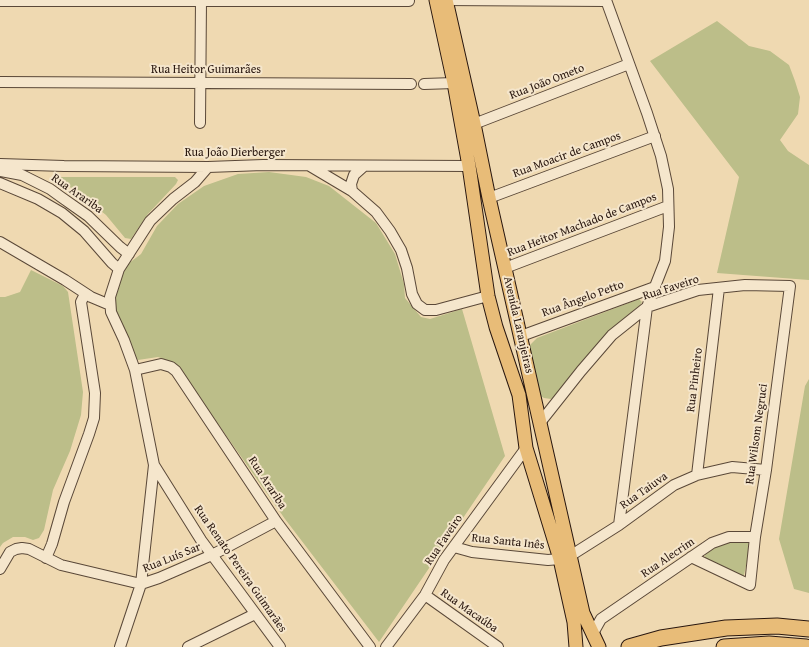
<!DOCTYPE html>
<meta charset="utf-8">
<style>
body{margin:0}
canvas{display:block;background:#efd9b1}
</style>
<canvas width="809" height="647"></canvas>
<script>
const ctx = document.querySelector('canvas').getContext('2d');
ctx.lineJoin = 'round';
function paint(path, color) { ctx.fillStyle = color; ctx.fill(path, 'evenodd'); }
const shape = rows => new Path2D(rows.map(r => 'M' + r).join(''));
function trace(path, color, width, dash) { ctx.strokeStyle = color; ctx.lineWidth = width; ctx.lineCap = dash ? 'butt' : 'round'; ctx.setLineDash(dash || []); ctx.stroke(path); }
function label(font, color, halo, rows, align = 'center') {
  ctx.font = font + ' "Gentium Book Plus",serif'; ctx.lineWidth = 4; ctx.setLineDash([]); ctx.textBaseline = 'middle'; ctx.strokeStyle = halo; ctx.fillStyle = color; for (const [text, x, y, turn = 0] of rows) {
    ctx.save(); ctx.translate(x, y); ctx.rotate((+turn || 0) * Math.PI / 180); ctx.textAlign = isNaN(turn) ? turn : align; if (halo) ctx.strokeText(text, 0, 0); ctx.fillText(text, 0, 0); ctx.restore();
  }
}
paint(shape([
 [717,21,749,46,770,51,789,65,795,81,800,97,798,114,780,140,788,151,809,165,809,280,717,273,739,177,650,61],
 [269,172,306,177,329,186,376,223,395,254,404,284,405,298,421,317,430,319,462,309,505,456,379,642,285,519,180,370,174,363,158,357,138,360,132,355,112,302,124,267,141,254,157,226,178,204,204,186,238,174],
 [60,177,175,177,178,180,176,184,148,214,131,239,125,238,106,215,76,191,59,180],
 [31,270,63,286,68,292,83,392,81,415,70,451,53,490,44,530,39,538,33,540,25,537,13,537,3,543,0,547,0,297,5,297,20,292],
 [639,299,642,302,640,305,608,332,557,395,551,399,544,398,537,394,528,354,529,346,537,338],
 [809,379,809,593,794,589,779,539,805,386],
 [741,541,751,544,744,575,739,576,704,560,706,552,713,546,726,542]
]), '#bcbe89');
const minor = shape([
 [441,0,606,1],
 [606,0,647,113,661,156,668,189,669,227,665,261,647,307,619,525],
 [0,1,409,1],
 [0,82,411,84],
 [424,84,454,83],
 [200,123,201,0],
 [474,124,629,64],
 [0,164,64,166,208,167,263,165,469,166],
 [310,166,352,191,376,212,390,231,401,250,407,268,412,294,417,304,425,310,436,310,488,296],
 [0,171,22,175,50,189,61,197,88,216,120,247,129,254],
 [0,183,38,199,62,213,84,231,112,263,119,269],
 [352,191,351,184,354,175,364,166],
 [489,198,655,136],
 [0,242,65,280,91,297,110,305],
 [505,268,668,206],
 [521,336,655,287],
 [135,370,161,364,171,367,176,371,276,521,370,647],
 [539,424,581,371,612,335,647,307,698,290,745,285,790,286,766,470,755,537,750,585,691,557],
 [154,465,201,540,280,647],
 [697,475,719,288],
 [454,547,472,552,548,560,560,559],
 [570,556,619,525,674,485,697,475,732,467,766,470],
 [46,558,52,544,64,502,89,434,94,418,95,393,81,302,85,294],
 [0,569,10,552,16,549,22,548,29,549,61,565,141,584,159,578,212,555,276,521],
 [425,595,498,647],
 [592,635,601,619,712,543,729,537,755,537],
 [120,647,141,584,154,465,135,370,124,340,111,312,110,297,119,269,150,221,173,199,195,182,208,167],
 [188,647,255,614],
 [386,647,425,595,444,560,526,448]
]);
const major = shape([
 [436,0,454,83,469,166,488,296,496,327,519,395,526,448,560,559,574,622,576,647],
 [446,0,474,124,489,198,583,613,599,647]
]);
const highway = shape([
 [629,647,661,638,726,628,777,626,809,629],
 [724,647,769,644,806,647]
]);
trace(minor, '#5a4838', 12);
trace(major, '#29170f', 15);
trace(highway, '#29170f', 17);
trace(minor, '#f5e6cc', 10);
trace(major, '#e8bc78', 13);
trace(highway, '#e8bc78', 15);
label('12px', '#29170f', '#f5e6cc', [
 ["Rua Heitor Guimarães",206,70],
 ["Rua João Ometo",547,82,-21],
 ["Rua João Dierberger",235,153],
 ["Rua Moacir de Campos",567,155,-20],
 ["Rua Arariba",77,194,35],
 ["Rua Heitor Machado de Campos",582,225,-21],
 ["Rua Faveiro",671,288,-18],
 ["Rua Ângelo Petto",583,299,-20],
 ["Avenida Laranjeiras",518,325,77],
 ["Rua Pinheiro",695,380,-83],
 ["Rua Wilsom Negruci",757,434,-82],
 ["Rua Arariba",267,483,57],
 ["Rua Taiuva",644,491,-35],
 ["Rua Faveiro",444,540,-56],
 ["Rua Santa Inês",508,542,6],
 ["Rua Luís Sar",172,558,-22],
 ["Rua Alecrim",668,558,-34],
 ["Rua Renato Pereira Guimarães",240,569,55],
 ["Rua Macaúba",469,611,35]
]);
</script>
